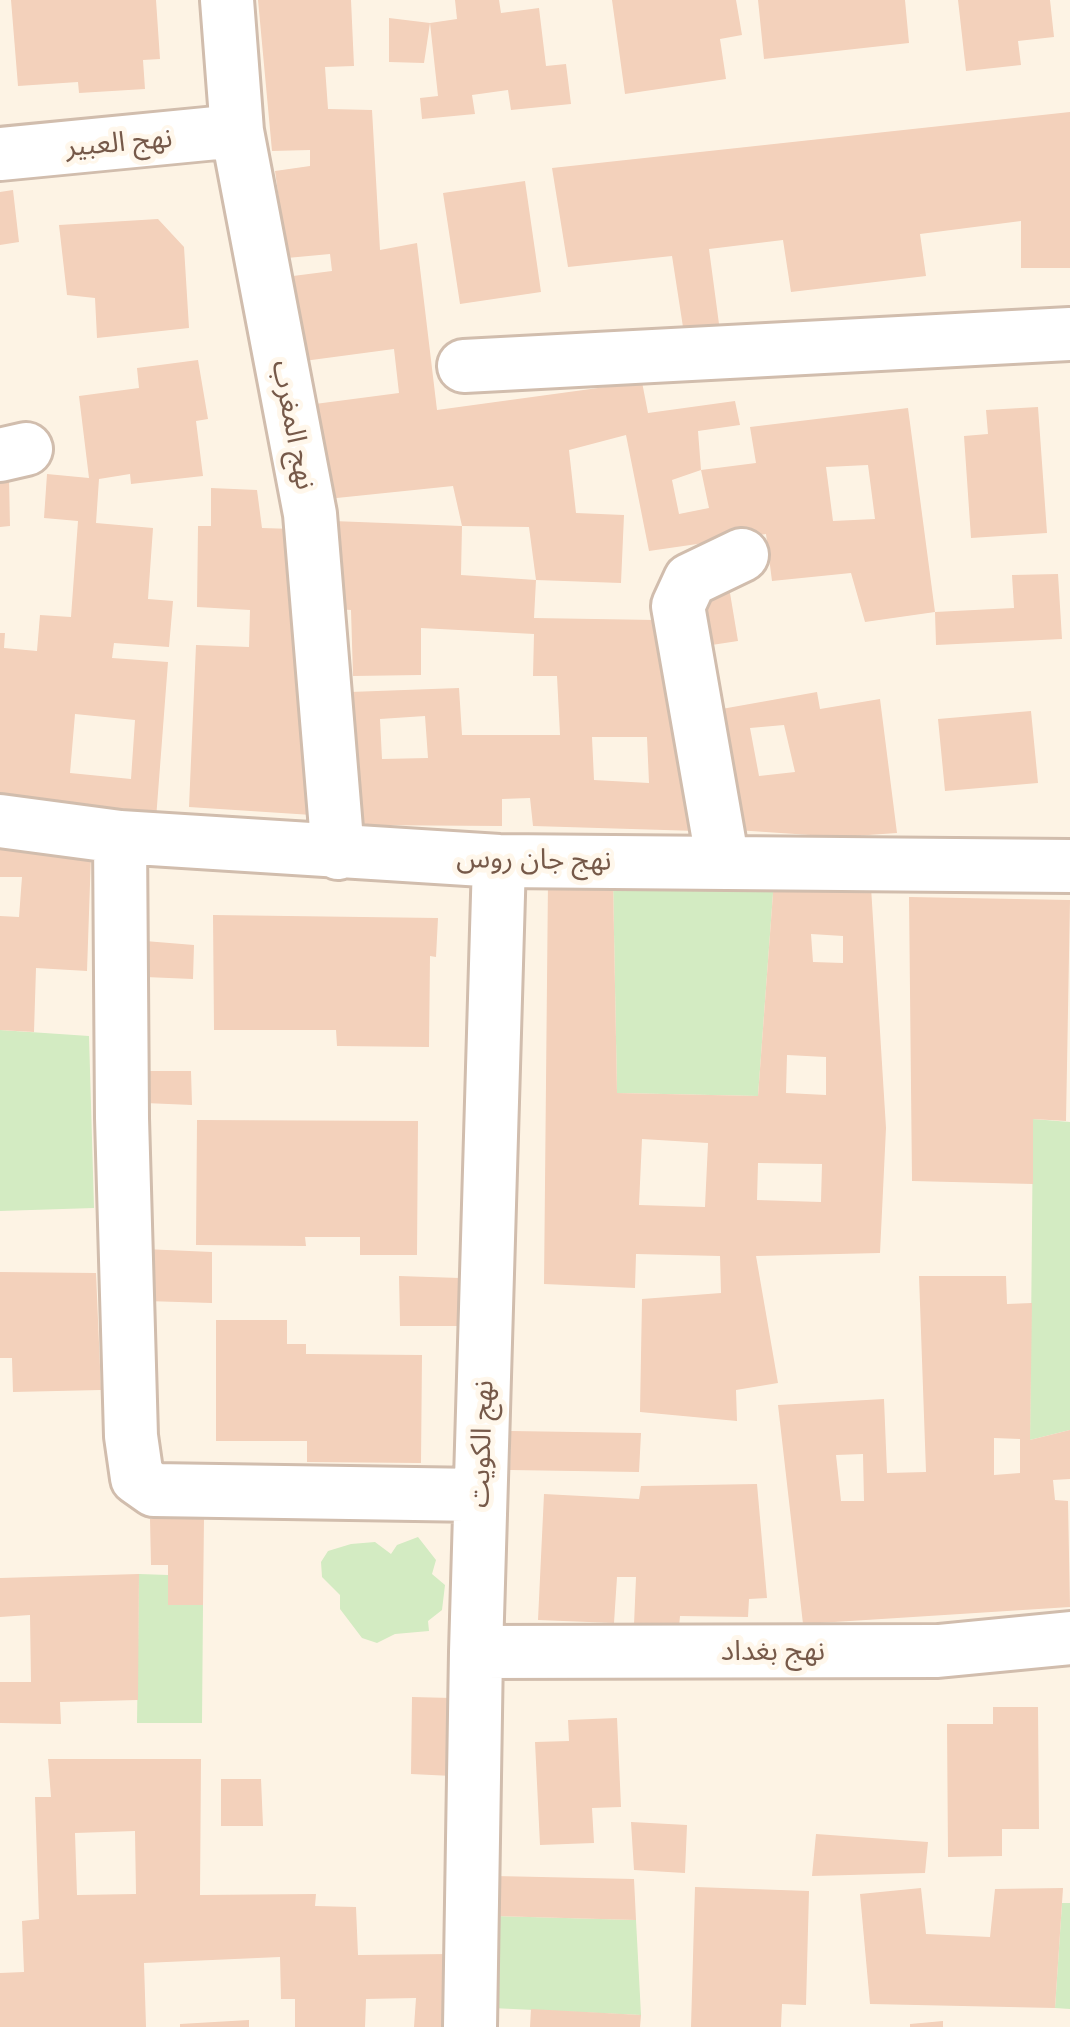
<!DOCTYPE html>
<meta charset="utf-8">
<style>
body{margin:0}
canvas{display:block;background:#fdf3e4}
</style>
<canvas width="1070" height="2027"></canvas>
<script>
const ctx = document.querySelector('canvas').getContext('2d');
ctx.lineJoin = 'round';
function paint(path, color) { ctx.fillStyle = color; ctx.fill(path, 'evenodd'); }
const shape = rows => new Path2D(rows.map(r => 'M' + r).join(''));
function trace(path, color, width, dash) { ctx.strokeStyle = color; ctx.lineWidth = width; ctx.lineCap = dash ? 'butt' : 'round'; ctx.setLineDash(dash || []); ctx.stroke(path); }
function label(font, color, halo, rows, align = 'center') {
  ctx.font = font + ' Montserrat,"Noto Sans Arabic",sans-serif'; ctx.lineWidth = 10; ctx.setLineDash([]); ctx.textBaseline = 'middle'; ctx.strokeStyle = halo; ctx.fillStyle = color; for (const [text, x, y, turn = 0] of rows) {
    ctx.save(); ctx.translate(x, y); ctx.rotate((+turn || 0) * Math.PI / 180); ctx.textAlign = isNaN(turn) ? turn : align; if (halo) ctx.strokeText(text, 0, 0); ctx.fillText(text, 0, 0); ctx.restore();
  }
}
paint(shape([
 [613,880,774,880,758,1096,617,1093],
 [0,1030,89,1036,94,1208,0,1211],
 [1033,1119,1070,1122,1070,1430,1030,1440],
 [418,1537,436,1560,432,1574,445,1585,442,1610,428,1621,429,1631,395,1634,377,1643,362,1638,340,1609,340,1595,322,1577,321,1562,328,1551,351,1544,375,1542,391,1554,397,1545],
 [139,1574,168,1575,169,1605,203,1605,202,1723,137,1723],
 [1062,1903,1070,1903,1070,2009,1055,2008],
 [494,1916,636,1920,641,2015,492,2008]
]), '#d3ebc2');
paint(shape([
 [11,0,156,0,160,59,143,60,145,89,79,93,78,82,18,86],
 [258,0,351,0,354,66,325,67,328,109,372,110,380,250,417,243,437,410,642,382,648,413,735,401,740,425,698,431,701,470,756,463,750,427,908,408,935,612,1014,608,1012,575,1058,574,1062,639,936,645,935,612,865,622,851,573,772,581,766,534,649,551,626,435,569,450,576,513,624,515,621,583,536,580,529,527,462,526,453,486,327,499,315,404,399,393,394,349,304,361,293,276,332,271,330,254,287,258,275,171,310,166,310,150,272,151],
 [868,465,875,519,833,521,826,467],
 [701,470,709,508,679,514,672,480],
 [455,0,499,0,501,13,539,8,546,66,566,64,571,104,511,110,508,90,472,95,475,114,422,119,420,98,438,96,430,23,424,63,389,62,389,18,430,23,457,19],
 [612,0,736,0,742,35,720,39,726,79,625,94],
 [758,0,905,0,909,43,764,59],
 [958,0,1050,0,1054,37,1018,41,1021,65,966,71],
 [1070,112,1070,268,1021,268,1021,221,920,234,926,276,791,292,783,240,709,249,719,324,683,327,672,256,568,267,552,168],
 [525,181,541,292,460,304,443,193],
 [13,190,19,242,0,245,0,192],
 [158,219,184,247,189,328,97,338,95,298,67,295,59,225],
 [198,360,208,419,196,421,203,476,131,484,130,474,99,479,96,523,153,528,148,599,173,601,169,647,114,643,112,658,168,662,156,819,0,806,0,633,5,633,4,648,37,651,40,615,71,617,78,521,44,518,47,474,89,478,79,396,139,388,137,368],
 [75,714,135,720,131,779,70,773],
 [1038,407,1047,533,971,538,964,436,988,434,986,410],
 [9,478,10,526,0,527,0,480],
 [211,488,257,490,262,528,294,529,312,815,189,807,196,645,249,647,250,610,197,607,198,526,211,526],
 [333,521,462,526,461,575,536,580,534,618,656,620,697,831,533,826,530,798,502,799,502,826,355,825,350,692,459,688,462,735,560,735,557,676,533,676,534,634,421,628,421,675,353,676,351,610,337,609],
 [425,716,428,758,382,759,380,719],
 [592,737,647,737,649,783,594,780],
 [729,587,738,641,705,646,696,594],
 [817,692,820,709,880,699,897,833,840,837,736,830,716,710],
 [784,725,795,772,759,776,750,728],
 [1031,711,1038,783,945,791,938,719],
 [0,844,91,855,87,971,36,968,34,1032,0,1030,0,916,19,917,22,877,0,877],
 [548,880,613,880,617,1093,758,1096,774,880,871,887,886,1128,880,1253,756,1256,778,1383,736,1390,737,1421,640,1412,642,1299,721,1293,720,1256,636,1254,635,1288,544,1284],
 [811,934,843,936,843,963,813,962],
 [787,1055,826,1057,826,1095,786,1093],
 [642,1139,708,1143,705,1207,639,1205],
 [758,1163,822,1164,821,1202,757,1200],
 [909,897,1070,900,1066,1121,1033,1119,1033,1184,912,1181],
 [213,915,438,918,436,957,430,956,429,1047,337,1046,336,1030,214,1030],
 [145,941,194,945,193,979,145,977],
 [145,1071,191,1071,192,1105,145,1103],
 [197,1120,418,1121,417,1255,360,1255,360,1237,305,1237,306,1246,196,1245],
 [144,1249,212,1252,212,1303,146,1301],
 [0,1272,96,1273,101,1390,13,1392,12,1358,0,1358],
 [399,1276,460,1278,460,1326,400,1326],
 [919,1276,1006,1276,1007,1304,1032,1303,1030,1440,1070,1430,1070,1479,1053,1480,1055,1500,1068,1501,1070,1607,803,1624,778,1405,884,1399,887,1473,926,1472],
 [994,1438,1020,1439,1020,1473,994,1475],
 [863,1454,864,1501,841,1501,836,1455],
 [216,1320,287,1320,287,1344,306,1344,306,1354,422,1355,421,1463,307,1462,307,1441,216,1441],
 [511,1431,641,1433,639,1472,510,1470],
 [757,1484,767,1598,749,1599,748,1617,680,1616,679,1627,634,1625,636,1577,617,1577,614,1623,538,1620,544,1494,639,1499,641,1486],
 [204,1518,203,1605,168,1605,168,1565,151,1565,150,1519],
 [139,1574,138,1700,60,1702,61,1724,0,1723,0,1682,31,1682,30,1615,0,1617,0,1578],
 [412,1697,452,1698,452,1776,411,1774],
 [993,1707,1038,1707,1039,1829,1002,1829,1002,1856,948,1857,947,1724,993,1724],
 [617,1718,621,1807,592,1808,594,1843,540,1845,535,1742,569,1741,568,1720],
 [48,1759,201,1759,200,1895,316,1894,315,1906,356,1907,358,1955,450,1954,448,2027,414,2027,416,1998,366,1999,365,2027,295,2027,295,1999,281,1999,280,1957,144,1963,146,2027,0,2027,0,1973,24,1972,22,1921,39,1919,35,1797,51,1797],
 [135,1831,136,1894,77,1895,75,1833],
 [221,1779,261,1779,263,1826,221,1826],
 [631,1822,687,1825,685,1873,634,1870],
 [816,1834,928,1842,925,1873,812,1876],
 [495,1876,634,1879,636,1920,494,1916],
 [695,1887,809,1891,806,2005,782,2004,781,2027,691,2027],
 [921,1888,926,1934,990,1937,995,1889,1063,1888,1055,2008,870,2004,860,1894],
 [531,2009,641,2015,640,2027,530,2027],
 [249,2020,249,2027,180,2027,180,2024],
 [943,2021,943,2027,910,2027,910,2024]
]), '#f3d1bb');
const street = shape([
 [227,0,237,131,310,514,338,853],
 [0,154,237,131],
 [464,366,1070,334],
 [0,455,26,449],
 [0,821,120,837,499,861,1070,866],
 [120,837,122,1118,131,1436,137,1478,154,1490,480,1495],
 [723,863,678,606,690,580,742,555],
 [476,1652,938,1651,1070,1638],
 [470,2027,476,1652,499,861]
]);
trace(street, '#d1bdad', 58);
trace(street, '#fff', 52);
label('28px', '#765949', '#fff7eb', [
 ["نهج العبير",119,143,-5],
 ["نهج المغرب",293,425,79],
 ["نهج جان روس",534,860,1],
 ["نهج الكويت",482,1444,-88],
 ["نهج بغداد",773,1652]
]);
</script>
